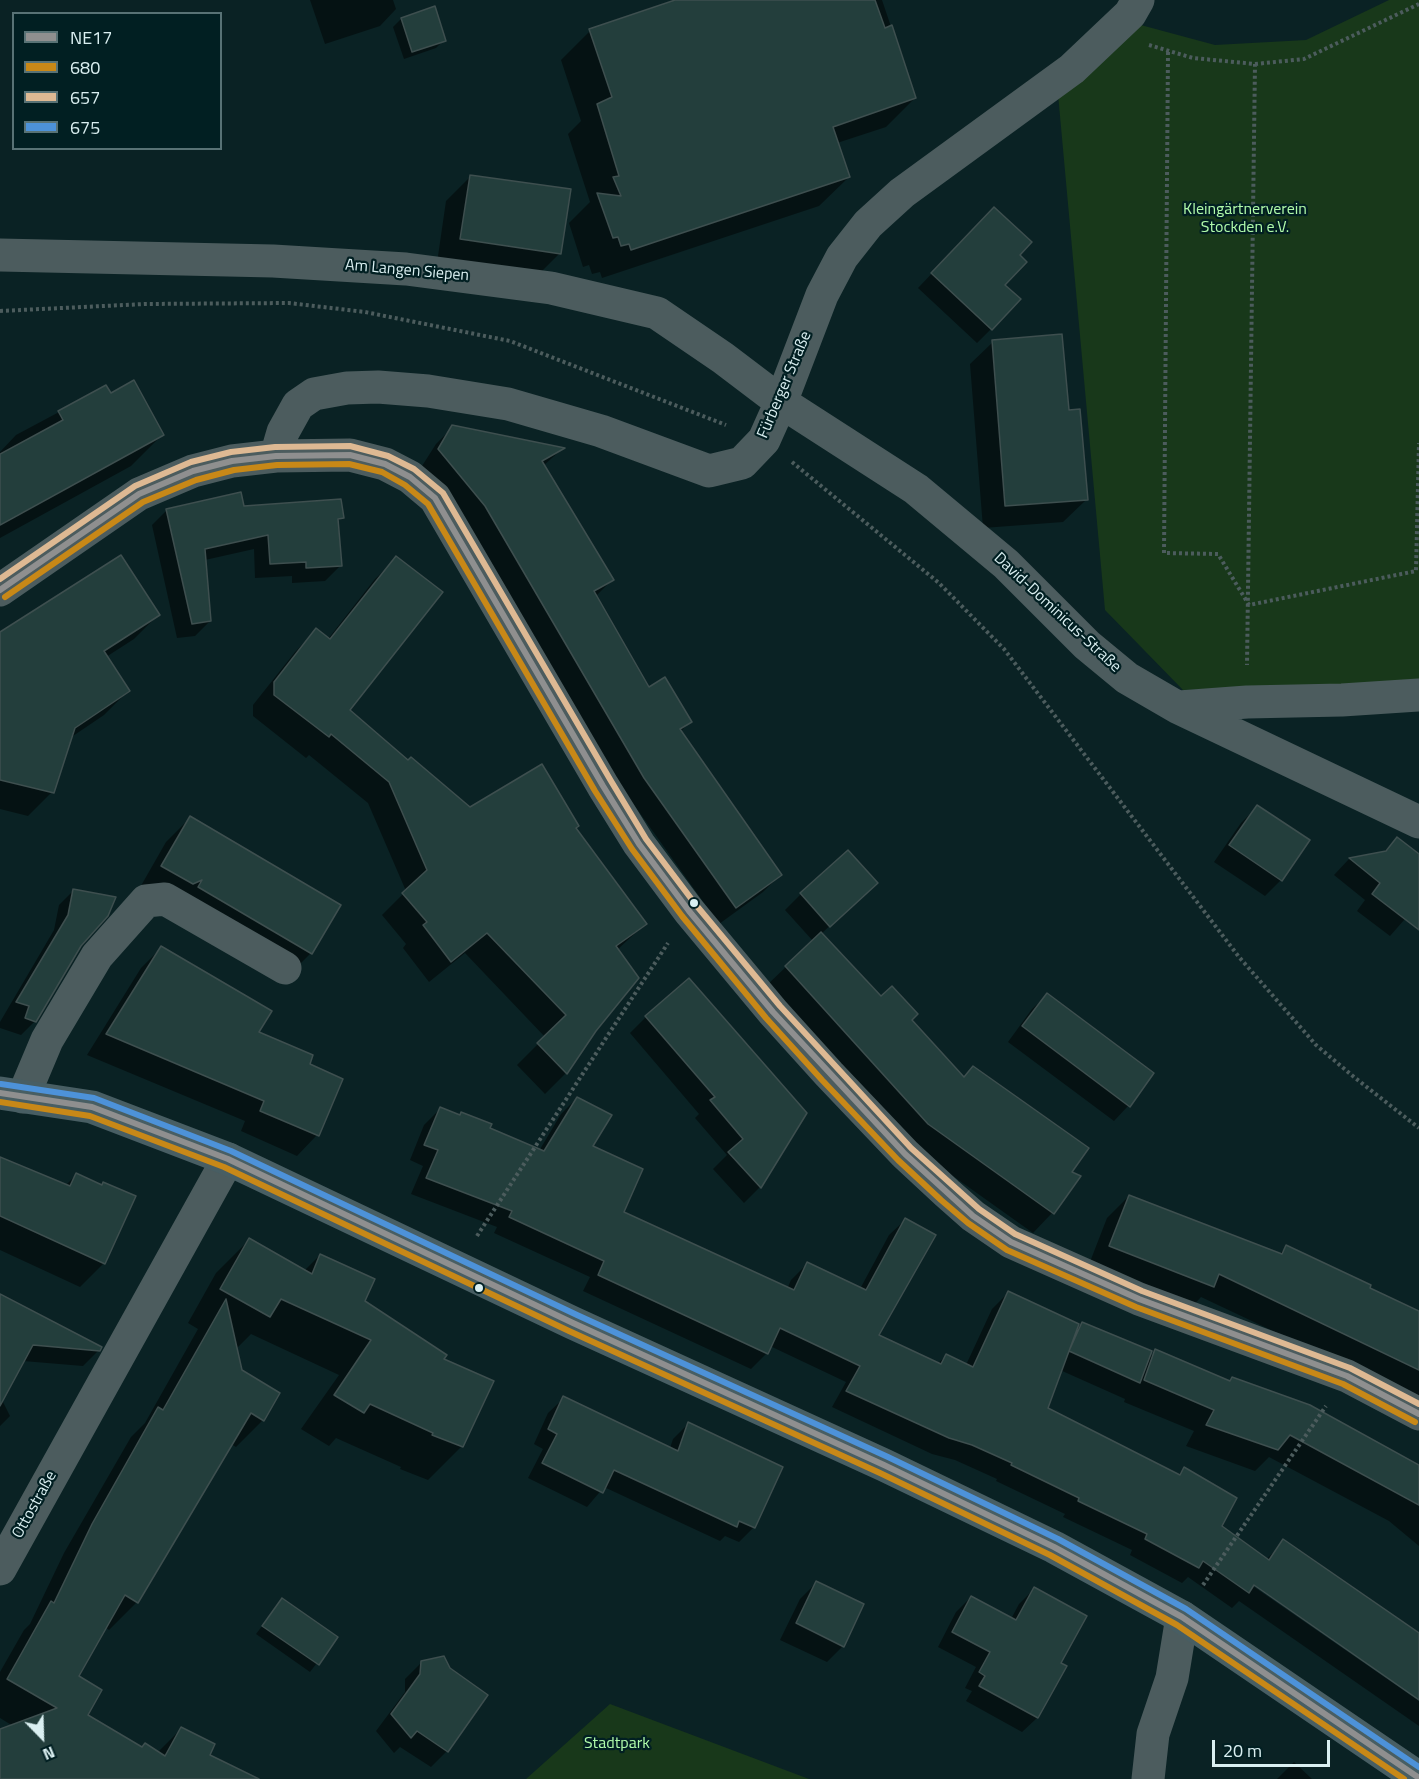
<!DOCTYPE html>
<meta charset="utf-8">
<style>
body{margin:0}
#map{position:relative;width:1419px;height:1779px;overflow:hidden;background:#0a2224;font-family:"Titillium Web",sans-serif}
canvas{display:block}
.legend{position:absolute;left:12px;top:12px;width:210px;height:138px;box-sizing:border-box;background:#011f22;border:2px solid #587275;margin:0;padding:8px 10px;list-style:none;font-size:18px;color:#daeff1}
.legend li{display:flex;align-items:center;gap:12px;height:30px}
.legend b{width:30px;border:2px solid #587275}
.north{position:absolute;left:12px;top:1707px;width:60px;height:60px;-webkit-text-stroke:4px #011f22;paint-order:stroke;rotate:157deg;font-size:16px;font-weight:700;line-height:24px;text-align:center;color:#daeff1}
.north::after{content:'';display:block;margin:auto;width:21px;height:27px;background:#daeff1;clip-path:polygon(50% 0,100% 100%,50% 72%,0 100%)}
.scale{position:absolute;left:1212px;top:1740px;width:118px;height:27px;box-sizing:border-box;border:3px solid #daeff1;border-top:0;padding-left:8px;font-size:18px;line-height:21px;white-space:nowrap;color:#daeff1;-webkit-text-stroke:4px #011f22;paint-order:stroke}
</style>
<div id="map">
<canvas width="1419" height="1779"></canvas>
<ul class="legend">
<li><b style="height:8px;background:#8f8f8f"></b>NE17</li>
<li><b style="height:8px;background:#c88817"></b>680</li>
<li><b style="height:8px;background:#deb993"></b>657</li>
<li><b style="height:8px;background:#4d92d9"></b>675</li>
</ul>
<div class="north">N</div>
<div class="scale">20 m</div>
</div>
<script>
const ctx = document.querySelector('canvas').getContext('2d');
ctx.lineJoin = 'round';
function paint(path, color) { ctx.fillStyle = color; ctx.fill(path, 'evenodd'); }
const shape = rows => new Path2D(rows.map(r => 'M' + r).join(''));
function trace(path, color, width, dash) { ctx.strokeStyle = color; ctx.lineWidth = width; ctx.lineCap = dash ? 'butt' : 'round'; ctx.setLineDash(dash || []); ctx.stroke(path); }
function label(font, color, halo, rows, align = 'center') {
  ctx.font = font + ' "Titillium Web",sans-serif'; ctx.lineWidth = 4.5; ctx.setLineDash([]); ctx.textBaseline = 'middle'; ctx.strokeStyle = halo; ctx.fillStyle = color; for (const [text, x, y, turn = 0] of rows) {
    ctx.save(); ctx.translate(x, y); ctx.rotate((+turn || 0) * Math.PI / 180); ctx.textAlign = isNaN(turn) ? turn : align; if (halo) ctx.strokeText(text, 0, 0); ctx.fillText(text, 0, 0); ctx.restore();
  }
}
paint(shape([
 [1389,0,1419,0,1419,680,1342,686,1183,690,1105,610,1058,94,1137,24,1215,45,1306,40],
 [610,1704,809,1779,526,1779]
]), '#18381a');
paint(shape([
 [310,0,393,0,396,9,380,26,325,44],
 [680,0,882,0,915,98,886,127,837,143,849,177,819,206,602,278,600,272,592,274,589,265,583,267,569,223,590,202,568,134,581,121,561,60,590,31],
 [434,8,444,40,436,48,404,59,393,27,401,19],
 [470,177,560,253,536,277,437,263,446,201],
 [980,223,1018,255,1003,285,991,329,977,343,918,288],
 [993,342,1067,411,1086,500,1063,522,983,528,970,364],
 [106,387,111,395,162,435,131,466,0,538,0,452,16,435],
 [453,427,562,449,543,466,612,580,595,597,649,689,690,722,680,732,780,875,763,892,719,924,627,795,422,466,436,444],
 [243,508,342,517,337,522,340,566,325,581,292,583,292,576,255,578,254,549,205,560,210,621,195,636,177,638,152,525,167,510],
 [397,558,348,711,408,762,470,809,575,828,645,924,617,950,594,1030,566,1073,545,1094,517,1065,545,1037,465,953,429,982,403,948,406,944,382,915,406,891,368,803,309,755,306,758,253,716,253,705,295,652,316,630,328,639,375,579],
 [158,615,134,639,106,657,128,691,104,715,70,738,52,792,28,816,0,809,0,634],
 [1257,807,1281,880,1265,896,1214,862,1241,823],
 [190,818,311,953,287,977,138,891,166,842],
 [1397,839,1419,856,1419,903,1390,936,1357,911,1365,900,1334,875,1349,859,1383,853],
 [876,883,821,934,881,998,910,1020,963,1078,973,1068,1070,1173,1079,1177,1052,1213,1033,1233,908,1144,766,986,813,941,785,910,801,894],
 [73,891,80,945,35,1021,21,1035,0,1028,0,1022,54,930,59,905],
 [161,948,257,1033,308,1065,317,1135,297,1156,241,1131,245,1121,87,1055,141,968],
 [1047,995,1152,1073,1128,1106,1114,1121,1008,1042,1032,1009],
 [646,1017,805,1113,760,1187,744,1203,713,1169,727,1155,695,1118,699,1114,630,1033],
 [577,1098,591,1146,622,1213,787,1289,791,1280,807,1264,860,1289,889,1235,905,1220,877,1336,937,1364,946,1356,966,1365,992,1309,1008,1293,1074,1331,1082,1324,1148,1359,1156,1351,1419,1466,1419,1546,1389,1521,1269,1457,1255,1471,1186,1446,1194,1431,1124,1402,1125,1399,1060,1370,1046,1409,1177,1476,1184,1469,1220,1527,1266,1560,1284,1541,1419,1635,1419,1698,1249,1579,1247,1582,1419,1701,1419,1726,1239,1601,1232,1608,1188,1577,1182,1583,1130,1555,1132,1550,1063,1517,1065,1514,996,1481,997,1479,955,1460,932,1454,832,1407,846,1382,770,1346,767,1353,751,1369,583,1291,590,1277,494,1233,497,1227,411,1194,423,1166,410,1160,424,1125,440,1109,459,1116,462,1113,488,1129,539,1151,561,1114],
 [0,1159,65,1186,76,1175,100,1186,103,1183,104,1263,80,1287,0,1250],
 [1129,1196,1279,1255,1286,1247,1419,1312,1419,1404,1326,1356,1201,1297,1191,1308,1088,1267,1107,1218],
 [249,1240,304,1271,320,1255,363,1301,442,1360,462,1446,428,1480,400,1469,401,1467,336,1438,329,1446,301,1429,339,1375,251,1334,236,1349,241,1371,263,1420,236,1447,231,1444,137,1602,109,1630,105,1627,77,1677,86,1715,142,1749,157,1753,181,1729,208,1755,256,1779,0,1779,0,1731,13,1726,0,1718,0,1672,24,1630,30,1624,64,1553,131,1437,145,1423,198,1329,188,1323,216,1273],
 [0,1296,99,1350,83,1366,23,1361,2,1400,10,1416,0,1426],
 [564,1398,670,1448,673,1439,688,1424,754,1527,739,1542,725,1536,720,1541,604,1487,587,1507,528,1478,543,1449,534,1444,548,1413],
 [816,1583,843,1646,827,1662,780,1640,800,1599],
 [1034,1589,1059,1663,1065,1667,1037,1718,1022,1732,966,1701,972,1691,965,1688,976,1667,938,1647,956,1612,971,1597,1011,1619,1019,1604],
 [282,1600,336,1638,310,1672,256,1634],
 [422,1662,447,1751,431,1767,400,1747,394,1753,376,1731,405,1692,405,1679],
 [1294,1762,1312,1779,1277,1779]
]), '#0007');
const building = shape([
 [675,0,875,0,885,28,892,25,916,98,833,127,850,177,631,250,629,244,621,246,618,237,613,238,597,193,621,196,613,177,619,176,597,104,612,97,589,29,675,0],
 [435,6,446,41,412,52,401,18,435,6],
 [470,175,571,189,561,254,460,239,470,175],
 [994,207,1032,242,1020,255,1027,262,1005,285,1021,299,992,330,931,273,994,207],
 [1062,334,1069,410,1080,409,1088,500,1005,506,992,340,1062,334],
 [134,380,164,435,0,525,0,454,63,420,58,411,106,385,111,393,134,380],
 [452,425,565,448,542,461,614,580,594,591,649,687,665,677,692,722,680,729,782,875,736,908,644,778,485,506,438,449,452,425],
 [241,492,244,506,341,499,344,518,338,519,342,566,306,568,306,562,270,564,268,535,205,549,211,621,192,624,166,509,241,492],
 [121,555,160,615,104,651,130,691,75,728,54,793,0,780,0,632,121,555],
 [396,556,443,592,350,710,408,760,411,757,470,807,542,764,579,826,576,828,647,924,616,946,639,978,596,1031,567,1074,537,1043,566,1015,487,933,451,962,423,925,427,922,402,893,427,870,389,782,331,734,329,737,274,695,274,682,316,628,330,639,396,556],
 [1257,805,1310,840,1282,881,1229,845,1257,805],
 [190,816,341,905,312,954,198,887,202,880,193,884,161,866,190,816],
 [1397,837,1419,854,1419,930,1372,894,1380,883,1349,858,1386,851,1397,837],
 [848,850,878,883,830,927,800,893,848,850],
 [73,889,116,897,108,916,81,946,36,1022,25,1018,29,1006,16,1002,68,915,73,889],
 [821,932,881,996,892,986,918,1014,912,1020,964,1077,973,1066,1089,1148,1072,1172,1081,1176,1054,1214,928,1124,785,966,821,932],
 [161,946,272,1011,259,1032,313,1055,310,1064,343,1079,319,1136,260,1111,264,1101,106,1034,161,946],
 [689,978,807,1113,761,1188,728,1152,743,1139,710,1100,715,1097,645,1016,689,978],
 [1047,993,1154,1073,1130,1107,1022,1026,1047,993],
 [577,1097,612,1115,593,1146,643,1169,624,1212,794,1290,807,1262,866,1290,905,1218,936,1235,879,1335,941,1364,946,1354,973,1367,1008,1291,1079,1324,1048,1408,1180,1475,1184,1467,1237,1498,1222,1526,1269,1560,1283,1539,1419,1633,1419,1700,1254,1585,1249,1593,1203,1561,1199,1568,1145,1539,1147,1534,1078,1501,1079,1498,1011,1465,1012,1463,972,1445,949,1438,846,1391,860,1366,780,1328,768,1354,598,1275,604,1261,509,1217,512,1211,426,1178,438,1150,424,1145,440,1107,460,1115,461,1112,492,1124,490,1128,544,1151,577,1097],
 [0,1157,70,1186,76,1173,102,1185,103,1182,136,1196,105,1264,0,1216,0,1157],
 [1129,1195,1282,1254,1286,1245,1371,1285,1370,1288,1419,1311,1419,1370,1219,1274,1214,1287,1109,1246,1129,1195],
 [249,1238,312,1274,320,1254,375,1279,365,1301,447,1355,444,1359,494,1381,463,1447,432,1435,433,1433,370,1404,364,1413,334,1395,371,1340,281,1299,270,1317,220,1289,249,1238],
 [0,1294,102,1347,100,1351,33,1345,0,1406,0,1294],
 [226,1299,242,1370,280,1393,264,1421,251,1413,138,1603,125,1595,79,1676,102,1690,88,1715,142,1747,145,1743,165,1756,181,1727,215,1744,210,1755,259,1779,0,1779,0,1729,57,1708,7,1679,51,1601,54,1603,92,1524,158,1407,163,1410,226,1299],
 [1082,1322,1152,1351,1140,1383,1069,1351,1082,1322],
 [1155,1349,1230,1381,1232,1377,1310,1405,1419,1465,1419,1505,1290,1435,1278,1450,1206,1425,1214,1410,1144,1380,1155,1349],
 [563,1396,678,1451,688,1422,783,1467,755,1528,739,1521,737,1527,614,1470,603,1493,542,1463,557,1434,548,1429,563,1396],
 [816,1581,864,1604,844,1647,796,1623,816,1581],
 [1034,1587,1087,1616,1061,1663,1067,1666,1038,1718,979,1686,985,1676,979,1672,990,1652,952,1632,971,1596,1016,1620,1034,1587],
 [282,1598,338,1637,319,1665,262,1626,282,1598],
 [444,1656,450,1668,488,1695,448,1752,417,1731,411,1738,391,1714,420,1674,421,1661,444,1656]
]);
paint(building, '#233e3c');
trace(building, '#3e4f4f', 1.5);
trace(shape([
 [1149,45,1193,58,1255,64,1247,665],
 [1168,52,1164,553,1218,554,1249,605,1416,571,1419,443],
 [1255,64,1304,59,1419,4],
 [0,311,145,304,289,303,365,312,510,341,726,425],
 [792,462,939,583,1004,649,1239,957,1316,1045,1354,1077,1419,1128],
 [477,1236,668,943],
 [1203,1585,1326,1406]
]), '#4c5c5d', 4, [3, 3]);
trace(shape([
 [0,255,273,261,406,269,551,288,657,313,723,358,781,402,916,489,1006,564,1087,645,1127,678,1177,707,1419,822],
 [276,456,283,432,298,405,314,394,347,388,378,387,428,391,508,404,601,431,709,471,742,463,764,440,781,402,822,295,842,257,868,224,902,193,1072,69,1130,14,1138,0],
 [0,590,139,494,193,471,232,461,276,456,350,455,385,464,410,477,435,498,603,786,639,844,689,911,773,1012,829,1074,905,1154,947,1193,973,1216,1011,1242,1139,1299,1347,1376,1419,1414],
 [1179,707,1247,702,1342,700,1419,695],
 [23,1097,47,1040,97,956,146,901,165,899,285,968],
 [0,1569,228,1159],
 [1148,1779,1153,1734,1172,1678,1182,1617]
]), '#4c5c5e', 33);
trace(shape([
 [0,1093,92,1107,228,1159,573,1323,884,1465,1054,1547,1182,1617,1419,1778]
]), '#485e63', 33);
trace(shape([
 [0,590,139,494,193,471,232,461,276,456,350,455,385,464,410,477,435,498,603,786,639,844,689,911,773,1012,905,1154,973,1216,1011,1242,1139,1299,1347,1376,1419,1414],
 [0,1093,92,1107,228,1159,573,1323,884,1465,1054,1547,1182,1617,1419,1778]
]), '#8f8f8f', 6);
trace(shape([
 [5,597,143,502,196,480,234,470,277,465,349,464,382,472,405,485,428,504,595,791,632,849,682,916,766,1018,822,1080,898,1160,941,1200,968,1223,1007,1250,1136,1307,1343,1384,1415,1422],
 [0,1102,90,1116,224,1167,569,1331,880,1473,1050,1555,1177,1625,1404,1779]
]), '#c88817', 6);
trace(shape([
 [0,579,135,486,191,462,231,452,275,447,350,446,388,456,414,469,443,493,611,781,646,839,696,905,780,1006,911,1148,979,1209,1015,1234,1142,1291,1350,1368,1419,1404]
]), '#deb993', 6);
trace(shape([
 [1,1084,94,1098,231,1151,577,1315,888,1457,1058,1539,1186,1609,1419,1767]
]), '#4d92d9', 6);
for (const [x, y, r, color] of [
 [694,903,5,"#daeff1"],
 [479,1288,5,"#daeff1"]
]) { const dot = new Path2D(); dot.arc(x, y, r, 0, 2 * Math.PI); ctx.fillStyle = color; ctx.fill(dot); trace(dot, '#011f22', 2); }
label('16px', '#b0faaa', '#011f22', [
 ["Kleingärtnerverein",1245,210],
 ["Stockden e.V.",1245,228],
 ["Stadtpark",617,1744]
]);
label('16px', '#daeff1', '#011f22', [
 ["Am Langen Siepen",407,271,5],
 ["Fürberger Straße",785,385,-67],
 ["David-Dominicus-Straße",1057,613,43],
 ["Ottostraße",35,1505,-61]
]);
</script>
